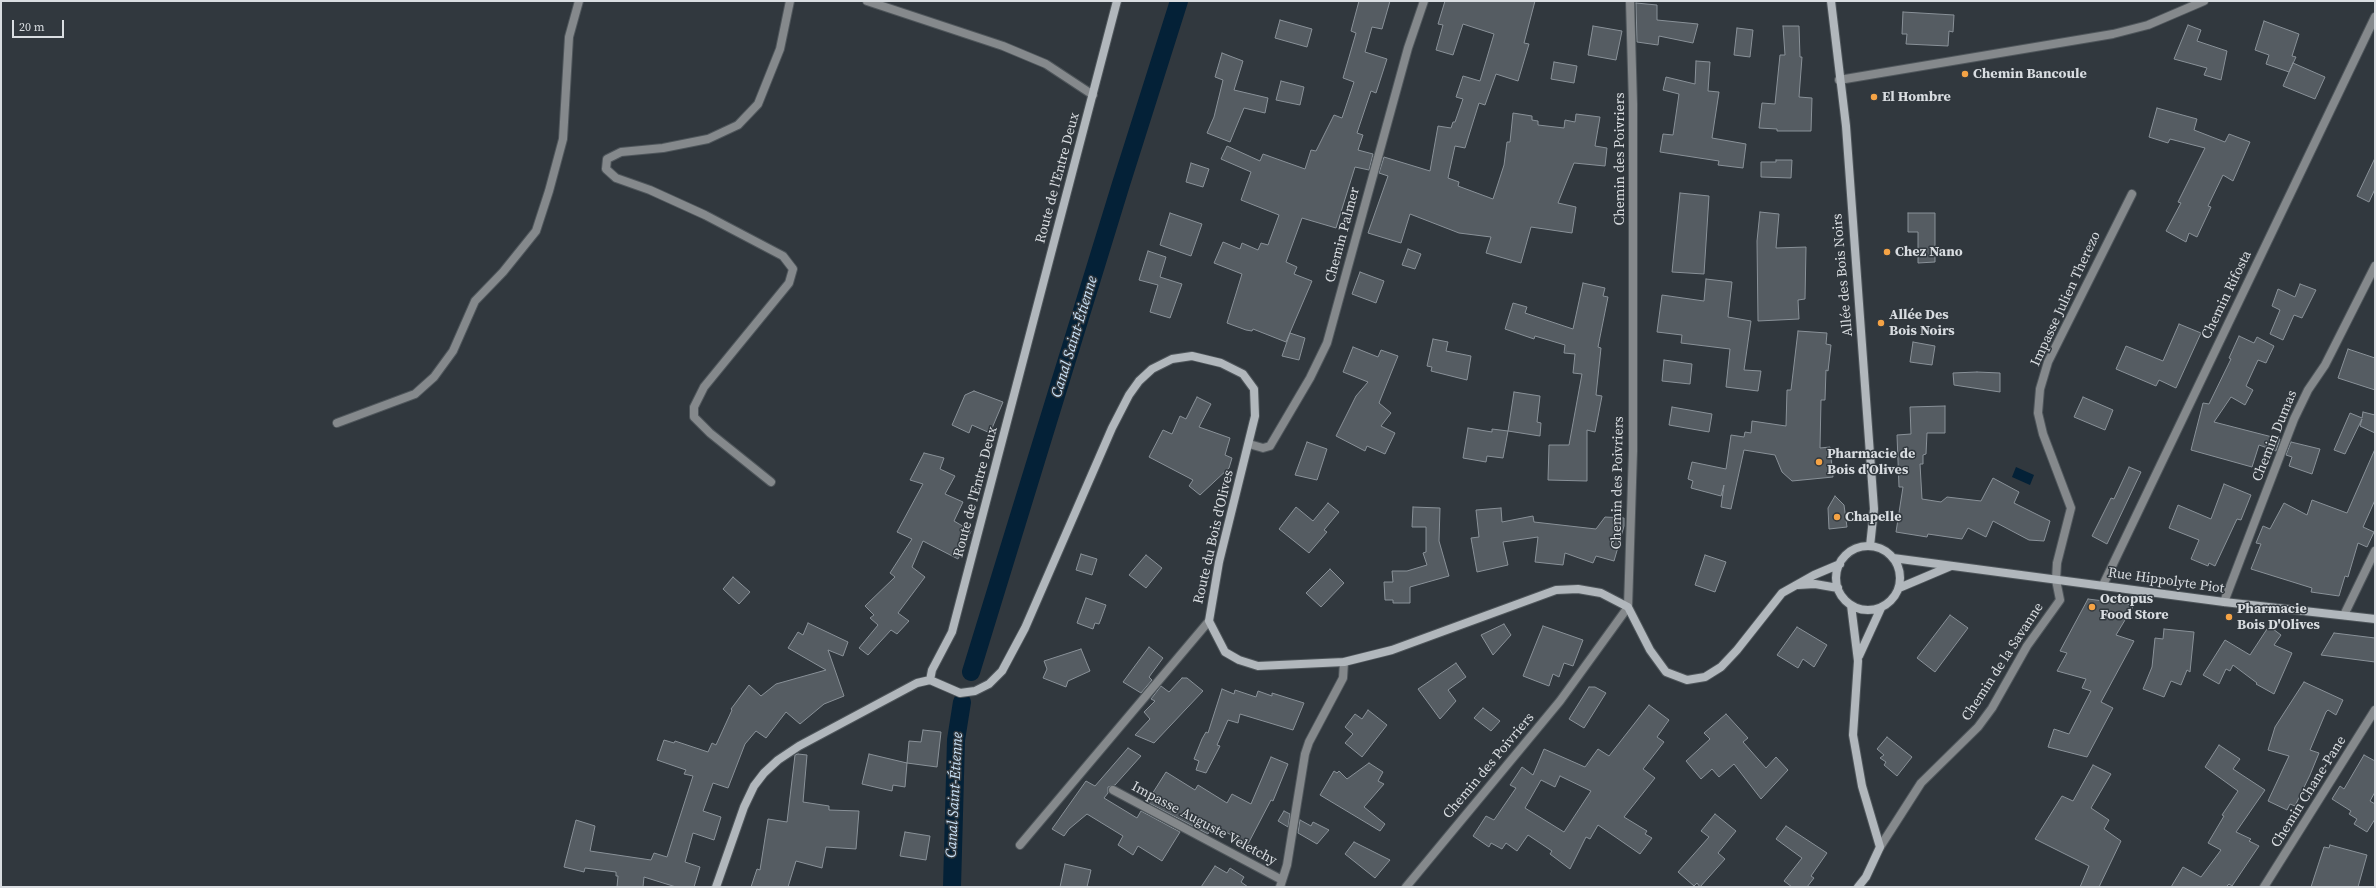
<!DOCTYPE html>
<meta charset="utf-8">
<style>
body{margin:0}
#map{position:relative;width:2376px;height:888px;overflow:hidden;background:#31383e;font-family:"Source Serif 4",serif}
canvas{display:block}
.frame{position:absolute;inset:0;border:2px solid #d9dde1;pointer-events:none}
.scale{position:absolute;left:12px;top:20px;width:52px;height:18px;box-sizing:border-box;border:2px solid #d9dde1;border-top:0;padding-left:5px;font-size:12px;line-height:14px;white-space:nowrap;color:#d9dde1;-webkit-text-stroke:3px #31383e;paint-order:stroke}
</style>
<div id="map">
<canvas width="2376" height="888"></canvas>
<div class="frame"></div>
<div class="scale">20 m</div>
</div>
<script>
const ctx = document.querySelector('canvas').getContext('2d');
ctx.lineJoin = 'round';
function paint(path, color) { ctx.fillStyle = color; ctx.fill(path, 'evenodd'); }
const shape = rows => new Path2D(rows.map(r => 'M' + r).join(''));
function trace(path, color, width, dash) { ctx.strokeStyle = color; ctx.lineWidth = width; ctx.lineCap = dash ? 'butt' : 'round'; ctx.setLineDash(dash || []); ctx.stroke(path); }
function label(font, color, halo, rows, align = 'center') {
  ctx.font = font + ' "Source Serif 4",serif'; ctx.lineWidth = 3; ctx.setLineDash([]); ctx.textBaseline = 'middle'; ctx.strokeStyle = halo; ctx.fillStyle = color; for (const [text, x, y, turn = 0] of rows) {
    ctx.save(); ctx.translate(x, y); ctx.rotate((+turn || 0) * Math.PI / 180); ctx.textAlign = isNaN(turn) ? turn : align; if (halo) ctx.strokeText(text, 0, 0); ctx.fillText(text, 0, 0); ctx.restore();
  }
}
paint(shape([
 [2016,467,2034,475,2030,485,2012,477]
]), '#042137');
trace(shape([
 [971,672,1121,184,1179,1],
 [952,887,956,740,962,702]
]), '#042137', 18);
const building = shape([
 [1359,1,1390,1,1382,29,1372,27,1365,52,1387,59,1376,93,1371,91,1357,133,1363,135,1358,150,1373,154,1369,170,1355,167,1336,228,1302,218,1286,262,1297,267,1294,274,1312,281,1286,342,1253,329,1252,331,1246,330,1227,323,1242,274,1214,263,1223,242,1240,249,1242,243,1258,250,1261,243,1268,245,1279,215,1241,200,1251,172,1221,159,1227,146,1260,161,1263,154,1305,169,1311,150,1316,151,1334,115,1342,118,1354,82,1343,78,1356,33,1351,31,1359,1],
 [1445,1,1535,1,1524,43,1529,44,1518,81,1496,74,1485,105,1479,103,1465,148,1455,146,1448,178,1459,182,1458,186,1493,199,1504,165,1507,142,1510,142,1513,113,1532,116,1532,120,1538,121,1538,125,1564,128,1565,120,1575,122,1576,114,1600,117,1595,146,1607,148,1605,166,1574,163,1558,203,1576,207,1572,233,1531,227,1521,263,1486,253,1491,237,1459,233,1410,214,1401,243,1368,233,1388,176,1379,173,1384,157,1430,171,1438,126,1451,128,1453,122,1455,122,1463,99,1456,97,1463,76,1480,81,1494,34,1463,24,1453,55,1436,50,1443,25,1438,24,1445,1],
 [1636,3,1657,5,1657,20,1698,24,1693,43,1659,36,1658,45,1637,42,1636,3],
 [1903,12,1954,15,1953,32,1949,31,1948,46,1906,44,1907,34,1902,34,1903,12],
 [1280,20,1312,29,1307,47,1275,38,1280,20],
 [2264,21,2299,34,2292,56,2296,57,2289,72,2266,64,2269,55,2255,50,2264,21],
 [2188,25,2201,30,2197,41,2227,51,2221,80,2204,75,2207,68,2174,59,2188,25],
 [1593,26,1622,31,1616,60,1588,55,1593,26],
 [1783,26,1799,26,1800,57,1802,57,1799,97,1812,98,1811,131,1777,131,1777,129,1759,128,1762,103,1775,104,1780,55,1785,55,1783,26],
 [1737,28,1753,30,1750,57,1734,55,1737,28],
 [1222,53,1243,61,1234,90,1268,98,1265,113,1244,108,1230,142,1207,133,1214,117,1223,80,1215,77,1222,53],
 [1696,61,1710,62,1708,91,1719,92,1712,138,1746,144,1743,168,1718,165,1719,161,1660,152,1663,134,1673,135,1679,94,1663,90,1666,77,1695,84,1696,61],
 [1554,62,1577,66,1574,83,1551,79,1554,62],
 [2293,63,2325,77,2315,99,2283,86,2293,63],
 [1281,81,1304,87,1300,105,1276,100,1281,81],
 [2157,108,2197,119,2194,130,2225,142,2229,134,2250,142,2233,181,2223,175,2208,206,2211,207,2197,237,2189,233,2186,242,2166,231,2181,203,2178,202,2205,148,2170,139,2168,143,2149,137,2157,108],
 [2375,158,2375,189,2369,202,2357,196,2375,158],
 [1776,160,1792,160,1791,178,1761,177,1761,162,1776,162,1776,160],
 [1191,163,1209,169,1203,187,1186,182,1191,163],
 [1680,193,1709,196,1704,274,1672,272,1680,193],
 [1760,212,1779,214,1776,248,1806,247,1805,299,1798,300,1799,319,1758,321,1757,241,1760,212],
 [1170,213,1202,224,1191,256,1160,245,1170,213],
 [1908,213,1935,213,1935,262,1918,263,1918,232,1908,232,1908,213],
 [1408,249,1421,254,1415,269,1402,265,1408,249],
 [1148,251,1166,257,1160,277,1182,284,1170,318,1150,312,1158,285,1139,280,1148,251],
 [1360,272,1384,281,1376,303,1352,294,1360,272],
 [1706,279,1732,282,1728,317,1751,321,1744,370,1761,371,1758,391,1726,387,1730,349,1681,343,1682,335,1657,332,1662,295,1704,301,1706,279],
 [1583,283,1605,288,1603,296,1608,297,1598,347,1601,348,1596,395,1602,396,1595,432,1587,430,1587,481,1548,480,1549,445,1569,445,1582,374,1573,373,1575,354,1564,353,1565,345,1535,336,1534,339,1505,329,1513,303,1527,307,1525,313,1573,329,1583,283],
 [2300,284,2316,290,2302,318,2294,315,2283,340,2270,334,2280,310,2272,306,2278,289,2295,297,2300,284],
 [2179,324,2201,333,2176,388,2159,380,2156,386,2116,369,2126,346,2163,361,2179,324],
 [1798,331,1827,333,1826,344,1831,345,1828,371,1826,370,1825,400,1821,400,1820,448,1830,447,1833,477,1792,481,1782,472,1775,455,1744,450,1731,509,1721,507,1724,485,1721,496,1691,488,1693,481,1688,479,1692,462,1726,469,1731,435,1744,437,1745,432,1751,433,1752,421,1786,426,1787,390,1791,390,1798,331],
 [1290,333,1305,338,1299,360,1282,356,1290,333],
 [2239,336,2254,343,2257,337,2274,346,2266,363,2258,360,2246,386,2253,390,2245,405,2231,397,2214,422,2280,439,2276,451,2259,445,2252,467,2191,450,2203,403,2209,404,2231,359,2229,358,2239,336],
 [1433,339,1448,342,1446,351,1471,356,1467,380,1431,371,1432,367,1427,366,1433,339],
 [1913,342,1935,346,1932,365,1910,362,1913,342],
 [1353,347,1378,357,1381,350,1398,356,1379,403,1391,413,1381,426,1395,433,1385,454,1367,446,1365,451,1336,436,1356,396,1368,382,1343,372,1353,347],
 [2348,349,2375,358,2375,390,2338,378,2348,349],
 [1664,360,1692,364,1690,384,1662,381,1664,360],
 [1977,372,2000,373,2000,392,1954,385,1953,373,1977,372],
 [974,391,1003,402,990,433,972,425,969,433,952,425,965,395,974,391],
 [1514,392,1540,396,1537,422,1541,423,1540,436,1508,431,1514,392],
 [1197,397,1211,404,1199,427,1230,438,1225,455,1232,458,1229,468,1200,495,1189,486,1193,480,1149,457,1163,430,1172,434,1180,416,1186,419,1197,397],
 [2083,397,2113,410,2105,430,2074,417,2083,397],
 [1945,406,1945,433,1927,433,1926,454,1923,455,1923,464,1920,464,1922,499,1941,502,1947,497,1981,501,1993,478,2019,492,2014,503,2050,521,2044,541,2029,540,1993,521,1986,537,1968,528,1962,539,1928,534,1927,537,1896,532,1903,487,1899,487,1897,435,1911,434,1910,407,1945,406],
 [1672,407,1712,414,1709,432,1669,425,1672,407],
 [2363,412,2375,415,2375,433,2360,426,2362,419,2345,454,2334,450,2350,413,2362,418,2363,412],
 [1468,428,1492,432,1492,429,1508,431,1503,458,1487,456,1486,462,1463,458,1468,428],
 [1307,442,1327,449,1317,480,1295,475,1307,442],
 [2291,442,2320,449,2312,474,2289,466,2292,457,2286,455,2291,442],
 [2375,449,2375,500,2363,527,2374,532,2367,547,2358,543,2348,577,2345,576,2339,596,2311,592,2312,588,2251,569,2261,544,2256,543,2263,526,2270,529,2284,503,2307,515,2312,500,2347,513,2375,449],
 [924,453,944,458,940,469,955,476,945,494,963,502,954,521,971,531,958,559,923,541,912,567,925,577,898,613,909,621,897,634,891,630,868,655,859,648,878,625,870,618,874,615,865,606,895,577,890,573,912,539,897,532,923,484,910,480,924,453],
 [2129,467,2141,472,2107,544,2092,536,2111,498,2114,499,2129,467],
 [2224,484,2251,495,2241,520,2237,519,2215,566,2209,563,2208,566,2191,559,2199,540,2169,528,2178,505,2211,519,2224,484],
 [1835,496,1844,505,1847,527,1829,529,1828,508,1835,496],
 [1328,503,1339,512,1324,530,1327,532,1309,553,1279,529,1296,507,1313,521,1328,503],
 [1413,507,1440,508,1439,541,1449,576,1410,587,1410,603,1393,603,1393,600,1385,600,1384,582,1393,582,1392,571,1407,571,1427,565,1423,553,1426,552,1426,527,1412,527,1413,507],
 [1501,508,1502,522,1533,516,1534,522,1596,529,1605,517,1624,518,1624,526,1614,561,1596,556,1593,563,1565,553,1563,565,1535,562,1538,537,1503,542,1508,565,1477,572,1471,538,1479,537,1476,510,1501,508],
 [1081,554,1097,559,1092,575,1076,570,1081,554],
 [1146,555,1162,568,1146,588,1129,575,1146,555],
 [1705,555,1726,562,1715,592,1695,585,1705,555],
 [1330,569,1344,583,1321,607,1306,593,1330,569],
 [733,577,750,592,739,604,723,589,733,577],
 [1086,598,1106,605,1101,619,1099,624,1095,623,1093,629,1077,623,1086,598],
 [2088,599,2134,605,2116,635,2134,641,2101,702,2113,708,2087,757,2048,747,2054,729,2069,734,2091,691,2082,688,2086,679,2057,671,2067,653,2060,651,2088,599],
 [1950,615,1968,628,1935,672,1917,658,1950,615],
 [808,623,848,642,843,656,828,650,844,696,824,704,800,724,786,712,766,738,756,731,745,744,728,788,713,783,703,811,721,817,714,840,693,833,685,862,700,867,694,887,676,887,644,877,643,887,617,887,618,876,616,876,616,872,585,868,584,872,564,867,576,820,595,826,590,851,651,860,654,853,667,857,693,776,684,774,686,770,657,760,664,740,674,743,675,741,708,752,712,743,716,745,732,710,731,709,749,685,761,696,776,684,826,670,788,648,798,632,803,635,808,623],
 [1504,624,1511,635,1493,655,1481,635,1504,624],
 [1543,626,1583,640,1573,666,1564,663,1559,677,1553,674,1549,686,1523,676,1543,626],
 [2269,626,2281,635,2274,645,2292,653,2274,694,2256,684,2257,683,2233,665,2230,671,2226,669,2219,684,2203,675,2225,640,2250,655,2269,626],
 [1797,627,1827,645,1814,667,1803,659,1798,668,1777,655,1797,627],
 [2164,629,2194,632,2190,672,2187,670,2181,685,2171,681,2164,697,2143,689,2152,667,2155,638,2163,639,2164,629],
 [2334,633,2375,638,2375,662,2321,655,2334,633],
 [1149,647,1163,658,1149,677,1152,680,1141,693,1123,682,1149,647],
 [1081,649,1090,671,1068,681,1066,687,1043,678,1047,669,1044,661,1081,649],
 [1456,663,1466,677,1448,690,1456,701,1440,719,1418,689,1456,663],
 [1182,678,1187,678,1203,691,1154,743,1135,735,1150,719,1144,712,1155,701,1151,699,1161,686,1169,692,1182,678],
 [2304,682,2343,700,2336,715,2328,710,2326,712,2310,750,2319,753,2310,775,2295,806,2290,804,2287,810,2268,801,2289,756,2268,750,2275,727,2304,682],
 [1589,687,1595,687,1606,693,1584,728,1569,719,1589,687],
 [1222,689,1234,694,1235,690,1256,697,1258,691,1272,696,1272,693,1304,703,1293,730,1240,714,1238,723,1228,720,1217,745,1220,746,1206,773,1196,770,1199,761,1194,759,1202,739,1206,732,1208,733,1222,689],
 [1649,705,1669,720,1657,737,1664,742,1643,769,1655,778,1624,817,1647,831,1645,834,1652,838,1640,854,1598,825,1590,839,1586,837,1570,869,1550,854,1552,851,1528,835,1517,851,1506,843,1502,849,1491,843,1489,847,1473,836,1486,816,1494,820,1516,788,1510,785,1522,767,1533,775,1544,749,1585,767,1598,749,1609,756,1649,705],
 [1560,776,1591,791,1564,832,1525,808,1541,780,1555,787,1560,776],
 [1483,708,1500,721,1491,731,1474,718,1483,708],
 [1368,710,1387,725,1362,757,1345,743,1353,734,1345,727,1355,714,1362,719,1368,710],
 [1726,714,1748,738,1743,742,1766,768,1776,757,1788,770,1761,799,1734,764,1719,777,1712,769,1701,779,1686,761,1710,739,1704,733,1726,714],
 [923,730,941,732,937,767,907,763,909,741,921,742,923,730],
 [1887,737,1912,757,1897,776,1884,765,1886,762,1880,758,1884,755,1877,749,1887,737],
 [2219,745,2240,759,2233,769,2265,790,2236,832,2251,839,2249,841,2259,846,2232,886,2229,884,2226,887,2171,887,2183,867,2201,877,2221,850,2208,843,2224,816,2222,815,2238,791,2205,767,2219,745],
 [1128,748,1141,756,1115,785,1108,787,1108,793,1104,798,1137,818,1141,811,1180,832,1162,861,1138,846,1133,855,1118,845,1123,836,1087,814,1069,829,1064,836,1052,829,1086,781,1095,786,1128,748],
 [798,754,807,755,803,802,829,806,829,810,859,811,856,849,826,847,822,868,796,861,788,887,751,887,757,869,760,870,768,819,787,822,795,755,798,754],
 [869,754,907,763,905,787,893,785,892,791,862,784,869,754],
 [2364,755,2375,761,2375,792,2370,801,2375,804,2375,819,2367,832,2354,824,2357,819,2349,814,2351,811,2332,799,2340,786,2344,789,2364,755],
 [1271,757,1288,764,1273,801,1271,800,1248,844,1213,825,1208,834,1147,802,1166,772,1195,790,1198,785,1227,803,1232,794,1251,804,1271,757],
 [1369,763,1383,772,1378,781,1384,784,1364,807,1385,824,1380,831,1320,795,1334,771,1337,773,1339,771,1347,779,1369,763],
 [2093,765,2111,774,2091,808,2109,820,2104,829,2121,841,2099,887,2080,887,2089,866,2035,839,2062,796,2073,801,2093,765],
 [1284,811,1290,814,1288,827,1278,821,1284,811],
 [1715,814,1736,831,1718,853,1725,859,1700,887,1697,883,1694,886,1678,872,1709,837,1701,831,1715,814],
 [1300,820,1311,826,1313,822,1329,830,1317,844,1298,833,1300,820],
 [1786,826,1827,853,1811,876,1814,878,1807,887,1792,887,1784,881,1802,858,1776,839,1786,826],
 [905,832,930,836,926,860,900,856,905,832],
 [1354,842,1390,860,1375,878,1345,854,1354,842],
 [2330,845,2367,855,2358,887,2311,887,2324,847,2329,848,2330,845],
 [1065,864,1091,870,1087,887,1060,887,1065,864],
 [1215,866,1227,873,1230,868,1244,877,1241,882,1248,887,1201,887,1215,866]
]);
paint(building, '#555c62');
trace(building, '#899198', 1);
const lane = shape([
 [867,1,1003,46,1046,64,1093,95],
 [337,423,415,394,434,377,453,351,475,301,503,272,536,231,549,191,563,139,569,37,579,1],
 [771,482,710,433,694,417,694,407,704,387,789,283,793,269,783,256,705,215,650,190,616,178,606,169,607,159,621,152,663,148,708,139,738,125,758,104,780,49,790,1]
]);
const street = shape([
 [1839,80,2113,34,2148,25,2204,1],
 [1249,444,1263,448,1270,446,1310,378,1327,343,1408,48,1424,1],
 [2103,585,2375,17],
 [2224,602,2294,419,2308,390,2325,365,2375,266],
 [2344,615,2375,551],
 [1113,790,1282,880],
 [1020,845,1209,621],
 [1880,847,1921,783,1978,727,1992,708,2027,646,2060,600,2056,580,2057,563,2071,508,2043,434,2038,413,2040,389,2048,362,2132,194],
 [1280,887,1287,865,1305,754,1309,742,1343,678,1344,662],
 [1406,887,1560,701,1628,607,1633,451,1633,104,1630,1],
 [2264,887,2375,710]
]);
const secondary = shape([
 [1831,1,1846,126,1874,509,1870,546],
 '1836 578a32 32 0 1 1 64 0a32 32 0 1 1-64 0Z',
 [1893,558,2224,602,2375,619],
 [1798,585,1815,584,1838,588],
 [1899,588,1951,566],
 [1851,605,1858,661,1853,735,1862,786,1880,847,1866,877,1858,887],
 [1859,656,1881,608],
 [930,680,960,693,975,691,989,684,1002,671,1025,628,1112,428,1129,395,1139,381,1152,369,1172,359,1192,356,1221,363,1243,374,1254,389,1255,416,1219,562,1209,621,1225,652,1239,660,1258,666,1344,662,1392,650,1556,590,1578,589,1601,593,1628,607,1650,650,1666,672,1687,680,1705,677,1721,667,1737,650,1782,593,1814,575,1840,564],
 [930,680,932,670,952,632,1117,1],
 [716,887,744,807,754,786,764,773,778,760,799,746,917,683,930,680]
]);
trace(lane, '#4f565b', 10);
trace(street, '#4f565b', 10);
trace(secondary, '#4f565b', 10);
trace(lane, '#85898c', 8);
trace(street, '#85898c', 8);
trace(secondary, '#b1b7bc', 8);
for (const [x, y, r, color] of [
 [1965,74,4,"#f5a345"],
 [1874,97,4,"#f5a345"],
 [1887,252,4,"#f5a345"],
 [1881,323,4,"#f5a345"],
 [1819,462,4,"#f5a345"],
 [1837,517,4,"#f5a345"],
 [2092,607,4,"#f5a345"],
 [2229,617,4,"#f5a345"]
]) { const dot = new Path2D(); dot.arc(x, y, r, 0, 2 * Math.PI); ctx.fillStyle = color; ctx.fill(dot); trace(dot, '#31383e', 1.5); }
label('bold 14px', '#d9dde1', '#31383e', [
 ["Chemin Bancoule",1973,74],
 ["El Hombre",1882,97],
 ["Chez Nano",1895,252],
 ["Allée Des",1889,315],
 ["Bois Noirs",1889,331],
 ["Pharmacie de",1827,454],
 ["Bois d'Olives",1827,470],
 ["Chapelle",1845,517],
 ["Octopus",2100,599],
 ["Food Store",2100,615],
 ["Pharmacie",2237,609],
 ["Bois D'Olives",2237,625]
], 'left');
label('14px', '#d9dde1', '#31383e', [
 ["Chemin des Poivriers",1620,159,-90],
 ["Route de l'Entre Deux",1058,178,-75],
 ["Chemin Palmer",1343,235,-75],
 ["Allée des Bois Noirs",1843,275,-95],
 ["Chemin Rifosta",2227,295,-64],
 ["Impasse Julien Therezo",2066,299,-65],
 ["Chemin Dumas",2275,436,-68],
 ["Chemin des Poivriers",1618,483,-89],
 ["Route de l'Entre Deux",976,492,-75],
 ["Route du Bois d'Olives",1214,537,-77],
 ["Rue Hippolyte Piot",2166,581,8],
 ["Chemin de la Savanne",2003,662,-57],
 ["Chemin des Poivriers",1489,766,-50],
 ["Chemin Chane-Pane",2309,792,-58],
 ["Impasse Auguste Veletchy",1204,824,28]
]);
label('italic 15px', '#cbe3f9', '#31383e', [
 ["Canal Saint-Étienne",1075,337,-73],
 ["Canal Saint-Étienne",955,795,-87]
]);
</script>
